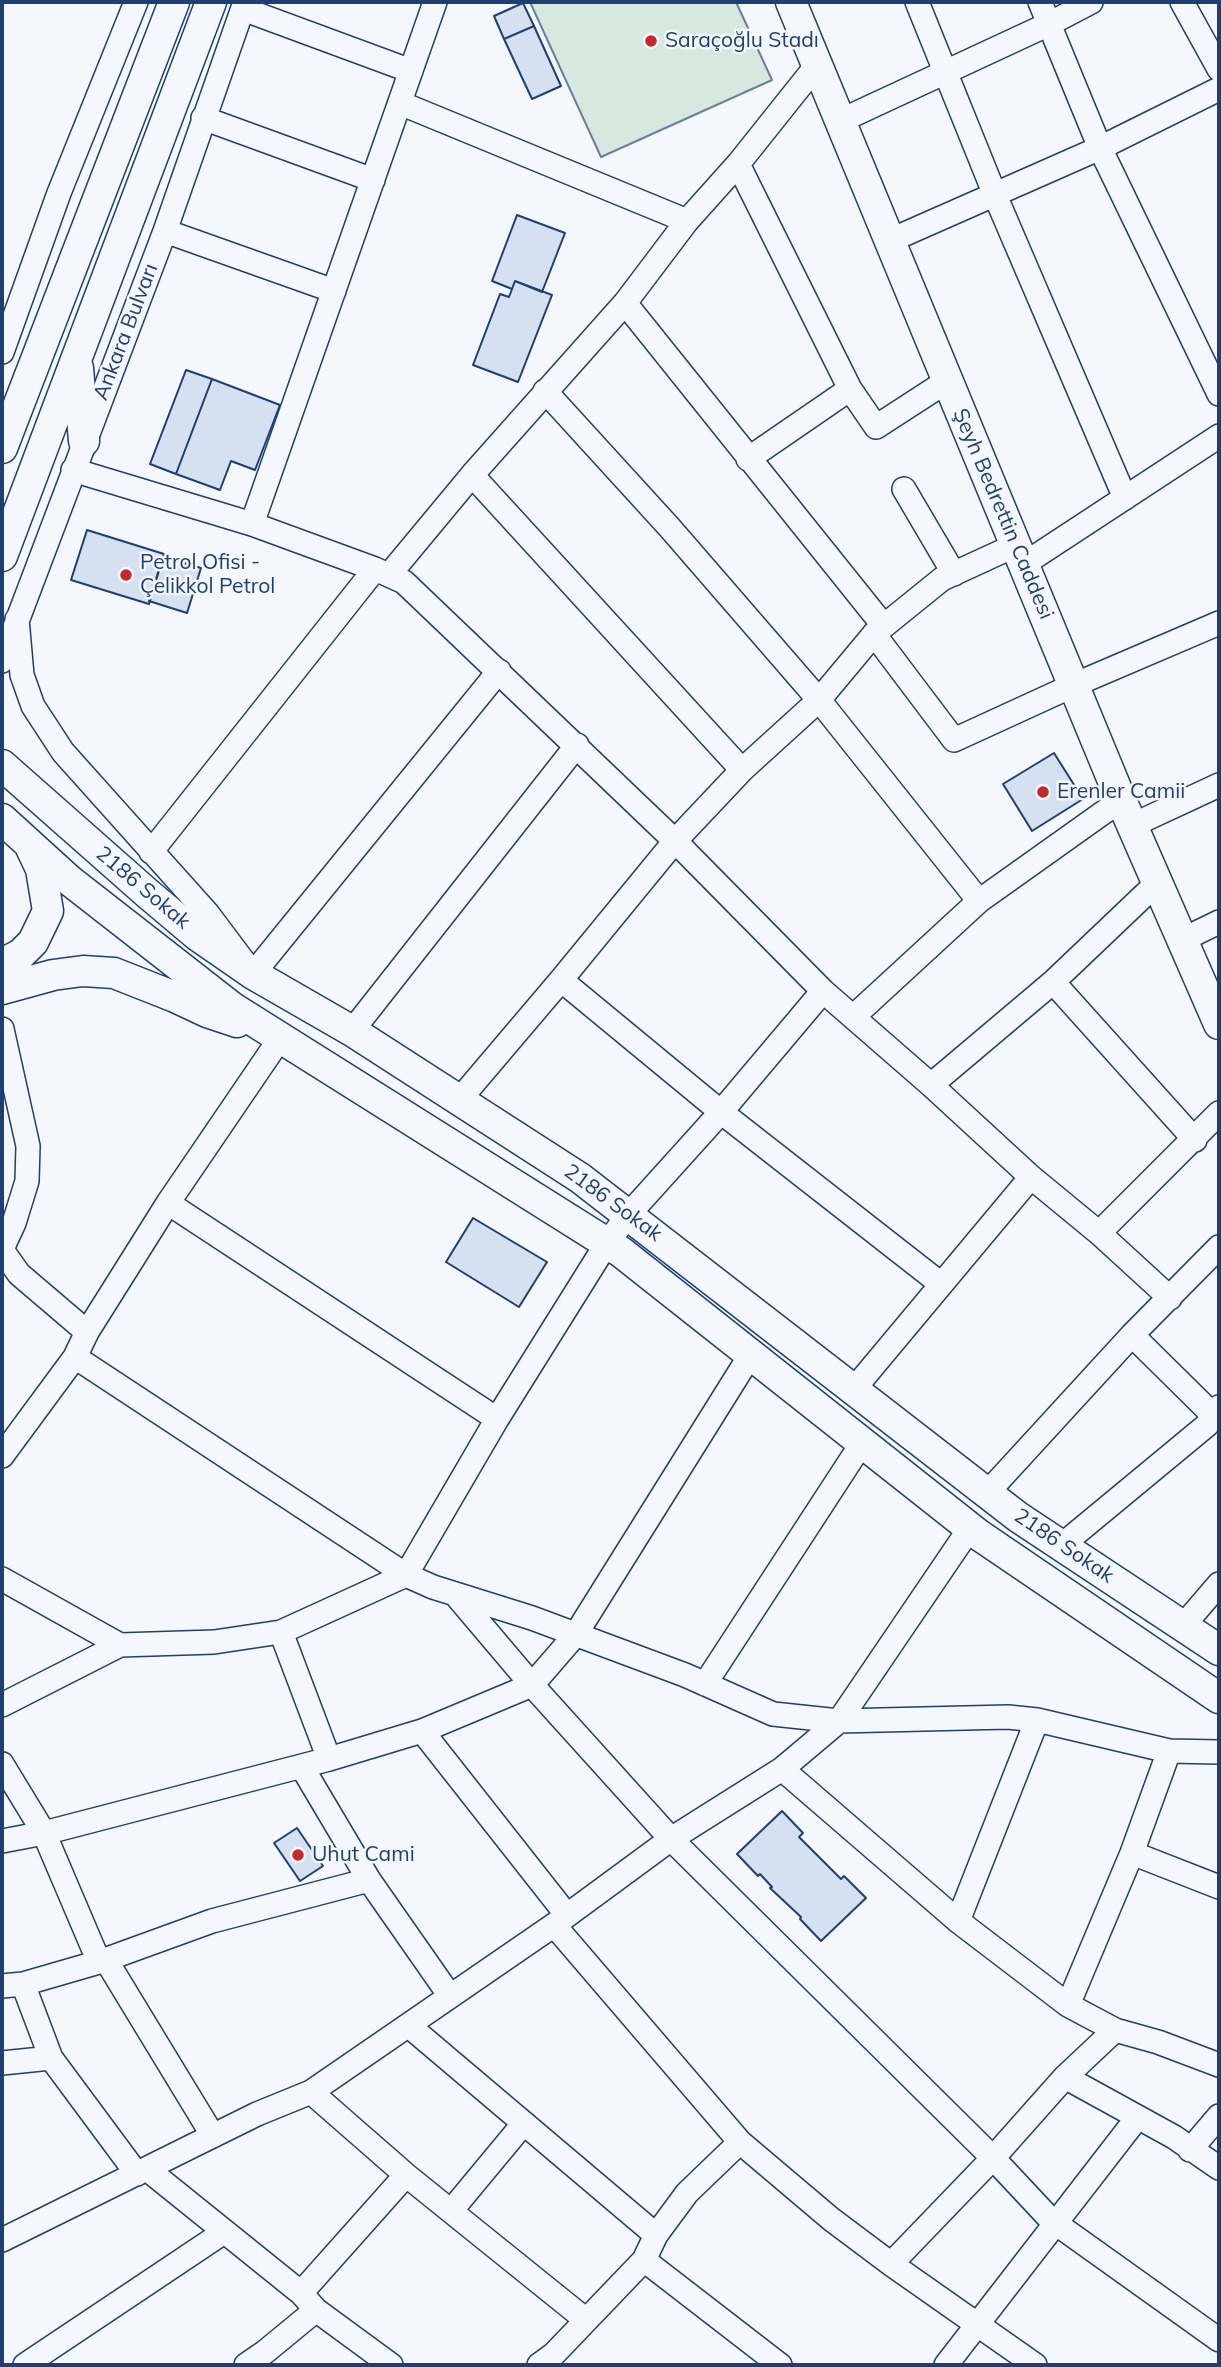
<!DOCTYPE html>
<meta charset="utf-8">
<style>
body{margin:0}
#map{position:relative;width:1221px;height:2367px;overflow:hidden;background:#f4f7fb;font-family:Mulish,sans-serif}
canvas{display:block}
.frame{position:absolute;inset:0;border:4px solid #1d3f73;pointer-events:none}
</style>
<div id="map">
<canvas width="1221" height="2367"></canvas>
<div class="frame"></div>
</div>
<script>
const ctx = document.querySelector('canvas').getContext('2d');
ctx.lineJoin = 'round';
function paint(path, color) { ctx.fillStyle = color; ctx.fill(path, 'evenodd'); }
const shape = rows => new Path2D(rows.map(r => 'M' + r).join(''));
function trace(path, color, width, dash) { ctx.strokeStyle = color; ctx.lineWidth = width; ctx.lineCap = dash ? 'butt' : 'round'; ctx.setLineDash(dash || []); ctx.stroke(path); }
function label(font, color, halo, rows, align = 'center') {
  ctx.font = font + ' Mulish,sans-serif'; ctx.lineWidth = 5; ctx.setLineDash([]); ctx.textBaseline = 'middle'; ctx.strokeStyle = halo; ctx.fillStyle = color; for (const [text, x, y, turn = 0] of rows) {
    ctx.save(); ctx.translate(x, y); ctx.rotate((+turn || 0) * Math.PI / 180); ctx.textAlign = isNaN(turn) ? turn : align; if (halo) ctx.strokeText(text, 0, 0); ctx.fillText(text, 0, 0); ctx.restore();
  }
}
const green = shape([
 [530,2,736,2,772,80,601,157,530,2]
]);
paint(green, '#d7e8df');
trace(green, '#687fa3', 2);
const building = shape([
 [523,3,534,26,504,39,494,16,523,3],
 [534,26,561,86,532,99,504,39,534,26],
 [517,215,565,233,542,292,515,281,512,289,492,281,517,215],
 [515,281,552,295,518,382,473,365,500,294,509,297,515,281],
 [186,370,212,379,176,474,150,464,186,370],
 [212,379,280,405,255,470,231,461,220,490,176,474,212,379],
 [87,530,164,554,149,604,71,580,87,530],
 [163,557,201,568,187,613,149,601,163,557],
 [1054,753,1083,799,1032,831,1003,784,1054,753],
 [473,1218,547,1262,519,1307,446,1262,473,1218],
 [782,1811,803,1833,799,1837,841,1879,844,1876,866,1898,821,1941,800,1919,801,1917,770,1888,772,1887,760,1874,758,1876,737,1854,782,1811],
 [297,1828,323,1866,300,1881,274,1843,297,1828]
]);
paint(building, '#d5e0f0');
trace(building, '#1d3f73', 2);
const minor = shape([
 [917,2,995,195,1125,498],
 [1040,2,1100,148,1219,394],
 [1182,2,1219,69],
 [243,9,411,71],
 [400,103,687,221],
 [203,118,373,180],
 [840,121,1049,24,1091,2],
 [738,164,850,389,876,427,947,381],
 [165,231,334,291],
 [889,241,1100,148,1219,89],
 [625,303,883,625],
 [2,352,59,193,136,2],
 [545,391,670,528,819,700,979,901],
 [748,459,850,389],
 [73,470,252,524,375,569,404,582,675,841,823,991,931,1085,1031,1177,1099,1233,1170,1298],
 [472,475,742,770],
 [904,489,954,574],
 [252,524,435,2],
 [1024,564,1219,436],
 [389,575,472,475,625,303,687,221,738,164,817,65],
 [17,619,22,675,33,706,63,752,208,914,253,974,499,671],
 [874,634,954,740,1074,685,1219,623],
 [2,661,165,231,245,2],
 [1133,825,1219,785],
 [151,852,375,569],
 [1182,940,1219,922],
 [561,980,721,1112,941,1284],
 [1053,982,1195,1140],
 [853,1017,979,901,1121,800],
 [2,1029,28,1146,27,1181,14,1223,2,1249],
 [352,1031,577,745],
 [931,1085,1053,982,1157,883],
 [460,1099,561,980,675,841,742,770,819,700,874,634,942,579,1016,545],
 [168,1203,497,1419],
 [1099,1233,1219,1113],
 [2,1250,19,1274,87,1332],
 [1132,1335,1212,1414],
 [75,1357,406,1575,433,1587,532,1618,685,1675,773,1714,839,1721,970,1528],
 [854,1389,1031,1177],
 [2,1456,75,1357,87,1332,168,1203,281,1037],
 [988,1492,1132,1335,1219,1247],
 [1062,1545,1207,1425,1212,1414,1219,1407],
 [2,1579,120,1645],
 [455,1594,532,1685,671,1839,993,2158,1051,2220,1219,2340],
 [1183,1626,1219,1584],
 [281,1632,329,1759],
 [705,1684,862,1443],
 [2,1705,120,1645,214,1642,281,1632,406,1575,497,1419,607,1243,629,1214,721,1112,823,991],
 [422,1731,566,1914],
 [2,1764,44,1833,99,1962],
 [302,1767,369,1880,450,1996],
 [782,1769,958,1921,1068,2005,1115,2030,1158,2042,1219,2065],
 [2,1841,44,1833,329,1759,422,1731,532,1685,576,1634,751,1354],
 [1132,1853,1219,1887],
 [958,1921,1037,1720],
 [554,1925,740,2142,831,2219,891,2264,1035,2365],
 [106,1960,213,2136],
 [23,1984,51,2058,137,2174],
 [2,1986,23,1984,99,1962,212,1921,369,1880],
 [1068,2005,1132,1853,1169,1751],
 [409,2026,656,2235],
 [2,2063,51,2058],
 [1065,2077,1174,2137,1219,2168],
 [311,2092,406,2175,586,2320],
 [1190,2150,1219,2116],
 [147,2169,301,2293,316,2310,391,2365],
 [451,2211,524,2123],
 [2,2240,257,2114,311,2092,554,1925,671,1839,782,1769,839,1721,1008,1717,1037,1720,1169,1751,1219,1752],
 [644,2260,780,2365],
 [891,2264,993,2158,1065,2077,1115,2030],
 [301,2293,406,2175],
 [25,2365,224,2232],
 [246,2365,265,2352,316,2310],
 [539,2365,554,2354,644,2260,656,2235,687,2193,740,2142],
 [946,2365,1137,2118]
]);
const major = shape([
 [791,2,1121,800,1219,1024],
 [78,368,84,441],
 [2,448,174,2],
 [2,556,211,2],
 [2,765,147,893,198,936,253,974,352,1031,580,1178,1018,1517,1219,1650],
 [2,819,69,880,233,1008,621,1252,979,1535,1219,1698],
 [2,964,21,954,33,942,48,911,41,869,31,848],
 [2,989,53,975,83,971,114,973,175,997,207,1012,237,1022]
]);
trace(minor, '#1d3f73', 26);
trace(major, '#1d3f73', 33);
trace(minor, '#f4f7fb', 23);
trace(major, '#f4f7fb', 30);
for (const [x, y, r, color] of [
 [651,41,7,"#c62828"],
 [126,575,7,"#c62828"],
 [1043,792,7,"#c62828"],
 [298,1855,7,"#c62828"]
]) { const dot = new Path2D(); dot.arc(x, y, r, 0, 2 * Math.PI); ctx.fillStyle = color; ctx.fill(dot); trace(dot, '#f4f7fb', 2.5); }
label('21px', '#1d3f73', '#f4f7fb', [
 ["Saraçoğlu Stadı",665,41],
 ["Petrol Ofisi -",140,563],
 ["Çelikkol Petrol",140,587],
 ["Erenler Camii",1057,792],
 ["Uhut Cami",312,1855]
], 'left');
label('21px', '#1d3f73', '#f4f7fb', [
 ["Ankara Bulvarı",126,332,-69],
 ["Şeyh Bedrettin Caddesi",1003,514,67],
 ["2186 Sokak",143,888,40],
 ["2186 Sokak",613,1203,36],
 ["2186 Sokak",1064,1546,34]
]);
</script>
